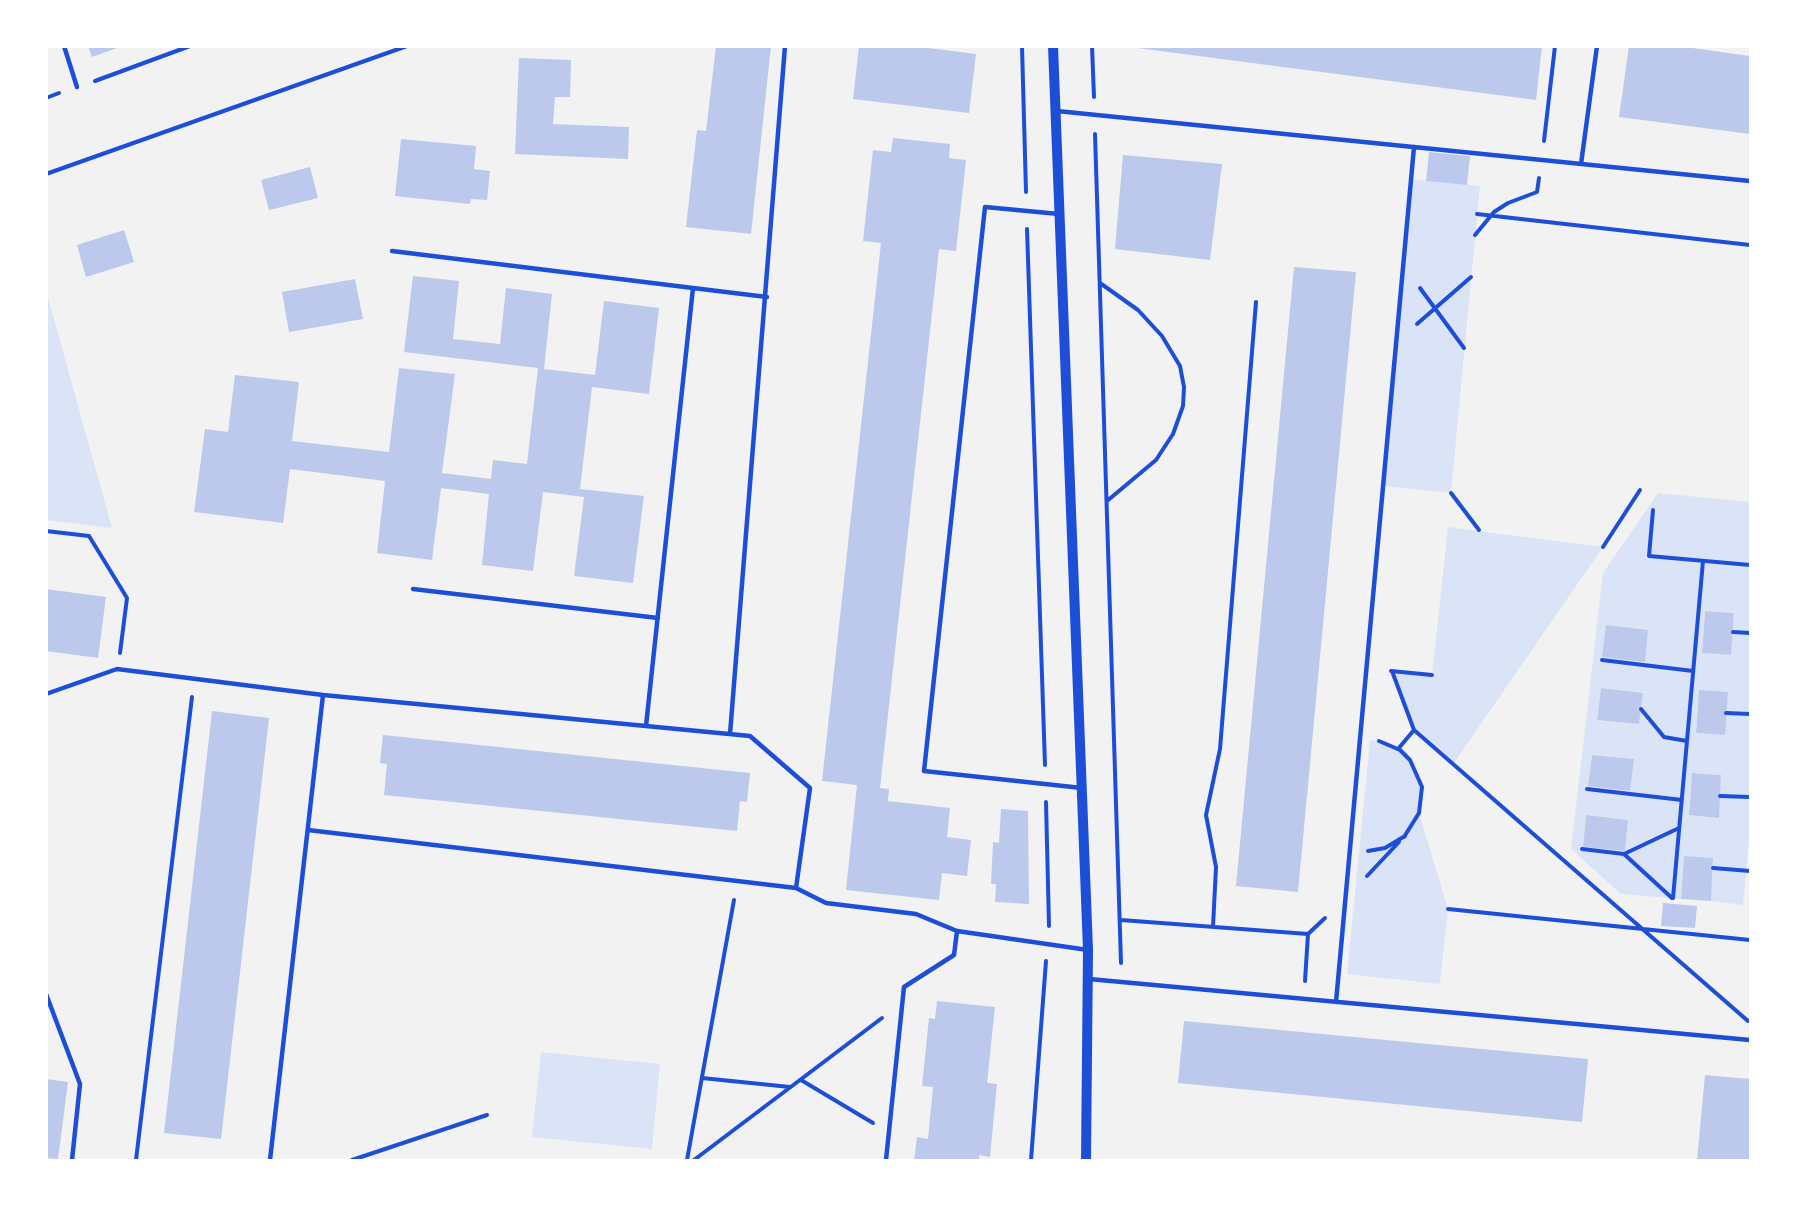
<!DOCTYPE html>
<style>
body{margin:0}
#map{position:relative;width:1797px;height:1207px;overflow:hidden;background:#f2f2f2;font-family:Helvetica,sans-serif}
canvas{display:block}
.frame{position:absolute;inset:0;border:48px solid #fff;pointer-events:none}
</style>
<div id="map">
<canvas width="1797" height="1207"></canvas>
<div class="frame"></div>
</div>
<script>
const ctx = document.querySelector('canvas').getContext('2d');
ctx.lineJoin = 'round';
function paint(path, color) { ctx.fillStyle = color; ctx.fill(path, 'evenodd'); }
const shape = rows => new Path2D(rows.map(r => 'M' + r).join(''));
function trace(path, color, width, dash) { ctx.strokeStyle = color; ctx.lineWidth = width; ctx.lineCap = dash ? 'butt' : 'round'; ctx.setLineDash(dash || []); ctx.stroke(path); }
paint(shape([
 [1411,179,1480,186,1451,493,1383,486],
 [47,294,112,528,47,520],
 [1658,493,1750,502,1750,829,1743,905,1711,901,1713,858,1684,857,1681,899,1621,894,1571,849,1603,573],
 [1705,611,1734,613,1731,655,1702,653],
 [1601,688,1643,693,1639,724,1597,720],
 [1699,690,1724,735,1696,733],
 [1592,755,1633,759,1630,791,1589,786],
 [1692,773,1721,775,1718,817,1689,815],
 [1586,816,1628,820,1625,851,1583,847],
 [1448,527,1603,547,1454,763,1414,730,1392,671,1432,675],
 [1370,740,1385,742,1400,750,1410,760,1422,787,1419,813,1448,909,1440,984,1347,974],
 [541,1052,660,1064,652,1149,532,1137]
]), '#dbe4f7');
paint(shape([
 [88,46,120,46,120,47,92,57],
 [716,46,771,46,751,234,686,227,697,130,706,131],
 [859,46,913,46,976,54,969,113,853,99],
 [1122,46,1542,46,1536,100],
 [1629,46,1678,46,1750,56,1750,134,1619,117],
 [519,58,571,60,570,97,555,97,553,124,629,127,628,159,515,154],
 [893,138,950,144,949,158,966,160,956,251,939,249,880,788,889,789,888,801,950,808,947,837,971,840,967,876,942,873,939,900,846,890,857,785,822,781,881,243,863,241,873,150,891,152],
 [401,139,476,146,474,169,490,171,487,200,471,199,470,204,395,196],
 [1429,152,1470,156,1467,185,1426,181],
 [1123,155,1222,164,1210,260,1115,249],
 [310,167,318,198,269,210,261,180],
 [124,230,134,262,86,277,77,245],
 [1294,267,1356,272,1298,892,1236,886],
 [413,276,459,281,453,339,500,344,506,288,552,294,544,369,595,375,604,301,659,308,649,394,592,387,580,489,644,496,633,583,574,576,584,497,543,492,533,571,482,565,489,494,441,488,432,560,377,553,385,481,290,469,283,523,194,512,205,429,228,432,235,375,299,382,292,441,389,452,399,368,455,374,442,473,491,479,493,460,527,464,538,368,404,352],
 [355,279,363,319,289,332,282,292],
 [46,589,106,597,98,658,46,651],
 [1705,611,1734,613,1731,655,1702,653],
 [1606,625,1648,630,1645,662,1602,657],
 [1601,688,1643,693,1639,724,1597,720],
 [1699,690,1728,692,1725,735,1696,733],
 [212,711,269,718,221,1139,164,1133],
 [383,735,750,773,747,802,740,801,737,831,384,795,387,764,380,763],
 [1592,755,1634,759,1630,791,1588,786],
 [1692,773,1721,775,1719,818,1689,815],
 [1001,809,1028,811,1029,904,995,902,996,884,991,884,993,842,999,843],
 [1586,815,1628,820,1625,851,1583,847],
 [1684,856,1713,858,1711,901,1681,899],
 [1663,903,1697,906,1695,928,1661,926],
 [937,1001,995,1007,987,1083,997,1084,990,1157,979,1155,979,1160,914,1160,917,1137,928,1139,933,1087,922,1086,929,1018,935,1019],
 [1184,1021,1588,1059,1582,1122,1178,1083],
 [1705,1075,1750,1079,1750,1160,1697,1160],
 [46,1079,68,1082,58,1159,46,1158]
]), '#bdc9ec');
trace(shape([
 [1022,46,1026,192],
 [1092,46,1094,97],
 [95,81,190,46],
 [46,98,59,93],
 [1095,134,1121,963],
 [1544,141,1555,46],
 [46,174,407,46],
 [1477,214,1750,245],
 [1027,229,1045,765],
 [1475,235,1494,212,1508,203,1537,192,1539,178],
 [1100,283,1138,310,1162,336,1180,366,1184,387,1183,406,1173,434,1156,460,1107,501],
 [1420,288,1464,348],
 [1417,324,1471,277],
 [1451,493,1479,530],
 [1653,510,1649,556,1750,565],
 [46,531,89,536,127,598,120,653],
 [1603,547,1640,490],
 [1733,632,1750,633],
 [1602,660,1693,671],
 [1391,671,1432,675],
 [1392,671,1414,730,1748,1021],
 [1641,709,1664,737,1687,741],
 [1726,713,1750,714],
 [1379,741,1400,750,1410,760,1422,787,1419,813,1404,837],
 [1398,749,1414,730],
 [1587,789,1682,800],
 [1720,796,1750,797],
 [1046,802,1049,926],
 [1582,849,1624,854],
 [1368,851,1385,848,1405,836],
 [1713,868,1750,871],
 [1367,876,1399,842],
 [1672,898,1624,854,1679,828],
 [1673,898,1703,561],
 [1448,909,1750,940],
 [1121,920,1308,934,1325,918],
 [1213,927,1216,867,1206,815,1220,749,1256,302],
 [1305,981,1308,934],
 [702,1078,790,1087],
 [801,1080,873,1123],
 [136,1160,192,697],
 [352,1160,487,1115],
 [687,1160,734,900],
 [694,1160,882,1018],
 [1031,1160,1046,961]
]), '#1d4ed8', 4);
trace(shape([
 [64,46,77,87],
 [1057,111,1750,181],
 [1581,164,1597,46],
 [1059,214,985,207,924,771,1082,788],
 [392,251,693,288,646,726],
 [693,288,767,297],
 [413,589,658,618],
 [46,694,117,669,323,695,750,736,810,788,796,888],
 [730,734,785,46],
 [308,830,796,888,826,903,916,914,957,931,1088,950],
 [1089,979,1750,1040],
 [46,994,80,1084,72,1160],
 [1336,1002,1414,147],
 [270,1160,323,695],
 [886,1160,904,987,954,955,957,931]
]), '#1d4ed8', 4.5);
trace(shape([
 [1053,46,1088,950,1086,1160]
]), '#1d4ed8', 10);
</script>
